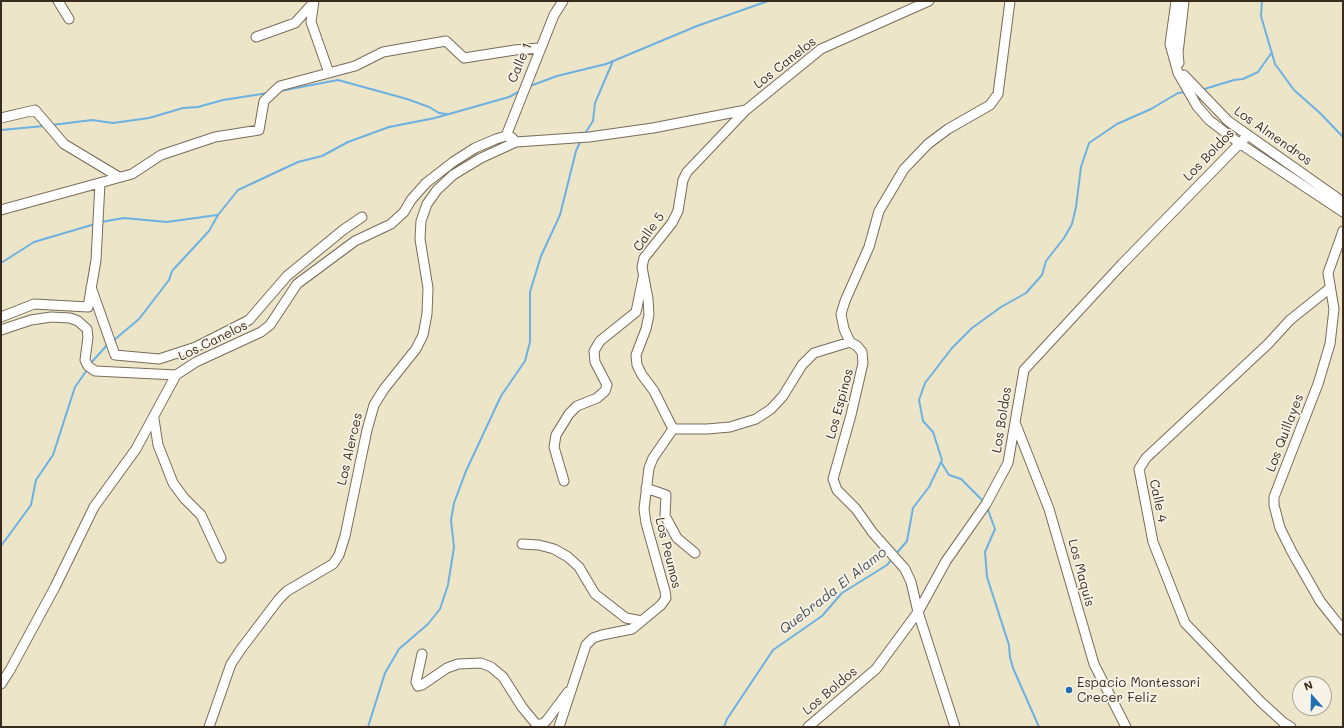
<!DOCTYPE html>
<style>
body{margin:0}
#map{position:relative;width:1344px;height:728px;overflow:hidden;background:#ece5c8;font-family:Mali,sans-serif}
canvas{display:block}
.frame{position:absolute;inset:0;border:2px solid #3b2a1e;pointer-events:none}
.north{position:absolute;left:1292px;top:676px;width:40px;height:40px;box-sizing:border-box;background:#f7f3e8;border:1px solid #aca397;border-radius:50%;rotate:340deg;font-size:11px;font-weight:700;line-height:16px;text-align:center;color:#3b2a1e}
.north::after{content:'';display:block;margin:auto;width:14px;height:18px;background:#1f6fb2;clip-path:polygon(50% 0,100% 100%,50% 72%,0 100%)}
</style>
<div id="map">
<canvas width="1344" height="728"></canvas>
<div class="frame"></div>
<div class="north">N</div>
</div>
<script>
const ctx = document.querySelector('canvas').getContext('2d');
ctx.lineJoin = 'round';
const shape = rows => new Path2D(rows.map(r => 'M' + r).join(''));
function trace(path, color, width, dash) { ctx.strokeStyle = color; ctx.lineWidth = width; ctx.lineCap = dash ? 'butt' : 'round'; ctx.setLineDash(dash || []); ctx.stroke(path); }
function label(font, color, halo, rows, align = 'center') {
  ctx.font = font + ' Mali,sans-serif'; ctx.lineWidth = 3.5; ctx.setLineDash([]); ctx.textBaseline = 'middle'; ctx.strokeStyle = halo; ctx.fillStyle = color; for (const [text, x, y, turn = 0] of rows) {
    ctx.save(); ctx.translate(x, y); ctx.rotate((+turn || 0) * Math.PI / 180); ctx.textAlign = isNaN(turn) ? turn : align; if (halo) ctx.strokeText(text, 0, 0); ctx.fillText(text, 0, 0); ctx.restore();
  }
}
trace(shape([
 [1262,1,1261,16,1275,64,1294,90,1321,114,1343,137],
 [530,86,557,76,606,64,697,26,768,1],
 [1201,90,1234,80,1243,79,1258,72,1272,52],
 [280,91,338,80,407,99,429,107,439,113,447,114],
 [52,125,92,120,113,123,149,118,183,108,198,107,223,100,268,93],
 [1,130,44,126],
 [584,135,593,121,595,103,613,61],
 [101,222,124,218,167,222,217,215],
 [1,263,34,242,95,224],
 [114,340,139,319,169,280,172,271,209,231,218,215,238,190,298,162,322,156,348,142,389,127,435,118,509,97,520,91],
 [90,364,108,344],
 [941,462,949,475,961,479,984,502],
 [987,507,995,529,985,552,987,577,1009,645,1010,657,1013,668,1039,727],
 [1,546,31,505,36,480,53,455,75,387,87,370],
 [896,554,907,541,913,508,929,487,942,460,933,432,923,421,919,400,925,383,952,348,972,328,1001,307,1026,293,1042,275,1046,261,1064,238,1072,224,1076,207,1081,167,1089,143,1117,124,1151,109,1178,93,1187,92],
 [368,727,385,673,399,649,428,624,440,609,448,585,454,547,451,520,454,503,466,471,501,396,525,361,530,342,530,292,541,256,560,215,576,151,581,140],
 [724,727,727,719,773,650,822,616,842,593,887,565,892,559]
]), '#6cb1e2', 2);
const minor = shape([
 [58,1,69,19],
 [314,1,311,22,329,73],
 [1176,1,1170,44,1178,73,1197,106,1209,120,1239,143,1343,212],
 [256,37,295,23,314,2],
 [1179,63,1178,53,1184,1],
 [1184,75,1228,121,1343,202],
 [1,118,35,110,64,144,119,177],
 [506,136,554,15,563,1],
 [1,210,132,174,161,155,215,137,259,130,264,101,280,86,355,66,383,52,446,41,464,58,515,50,540,48],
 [1343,231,1328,273,1334,309,1330,344,1318,384,1274,497,1274,505,1280,528,1292,552,1320,601,1343,630],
 [91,287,115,355,159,359,196,347,249,320,287,276,343,230,362,217],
 [1,317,34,304,88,307,96,260,100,183],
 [1,330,31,320,51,317,70,318,78,321,87,329,88,337,85,360,88,366,95,371,176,375],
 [154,419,158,445,173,483,184,498,201,515,221,558],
 [1016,425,1049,509,1094,664,1126,727],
 [673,429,654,391,642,375,637,365,636,355,646,329,649,315,648,299,642,267,644,258,672,223,678,211,683,180,687,172,746,110,821,49,929,1],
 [673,429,707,429,730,427,756,419,771,409,783,396,802,365,814,353,850,342],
 [564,481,554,447,556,435,569,414,577,406,597,398,605,391,607,385,595,362,594,351,600,341,636,312,643,278],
 [646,488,666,495,665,516,677,538,695,553],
 [522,544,539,545,554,549,568,557,579,567,595,594,626,618,642,621],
 [422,654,416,682,418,686,422,685,447,668,458,664,481,663,491,667,503,677,522,707,536,724,543,724,547,720,568,692],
 [1,684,10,670,55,587,94,507,136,449,176,375,196,362,261,332,270,325,297,284,355,241,391,224,404,212,411,200,426,183,453,162,475,148,496,139,506,136,511,137,516,142],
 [209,727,231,664,241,649,279,599,287,591,333,564,339,555,345,536,367,430,374,405,384,389,416,349,423,335,427,314,428,288,420,239,421,221,427,204,437,190,453,175,481,158,516,142,589,137,653,128,746,110],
 [559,727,586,645,593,638,602,635,632,629,661,605,666,598,665,591,646,523,644,509,649,468,653,458,673,429],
 [808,727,876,669,918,612,946,561,986,504,1008,463,1024,370,1122,264,1247,136],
 [955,727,918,612,911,582,905,569,873,533,856,509,837,490,833,479,851,415,863,363,862,352,857,346,850,342,844,329,841,314,845,301,869,247,879,211,904,169,928,144,948,129,990,105,998,94,1010,1],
 [1291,727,1284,723,1260,701,1185,623,1153,542,1139,469,1146,458,1268,344,1290,320,1330,288]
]);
trace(minor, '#796b5a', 11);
trace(minor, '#fff', 9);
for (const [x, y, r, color] of [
 [1069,690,4,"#1f6fb2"]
]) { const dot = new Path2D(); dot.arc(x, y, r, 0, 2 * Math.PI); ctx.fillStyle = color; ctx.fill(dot); trace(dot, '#f7f3e8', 1.5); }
label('13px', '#3b2a1e', '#f7f3e8', [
 ["Calle 1",520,63,-67],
 ["Los Canelos",785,63,-38],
 ["Los Almendros",1273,136,35],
 ["Los Boldos",1209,155,-46],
 ["Calle 5",649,232,-55],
 ["Los Canelos",213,341,-26],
 ["Los Espinos",840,404,-75],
 ["Los Boldos",1002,420,-81],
 ["Los Quillayes",1285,433,-69],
 ["Los Alerces",350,449,-77],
 ["Calle 4",1158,501,78],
 ["Los Peumos",668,553,76],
 ["Los Maquis",1081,573,75],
 ["Los Boldos",830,691,-40]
]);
label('13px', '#3b2a1e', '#f7f3e8', [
 ["Espacio Montessori",1077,683],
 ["Crecer Feliz",1077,698]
], 'left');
label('italic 14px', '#4a5259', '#f7f3e8', [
 ["Quebrada El Alamo",833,591,-38]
]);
</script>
